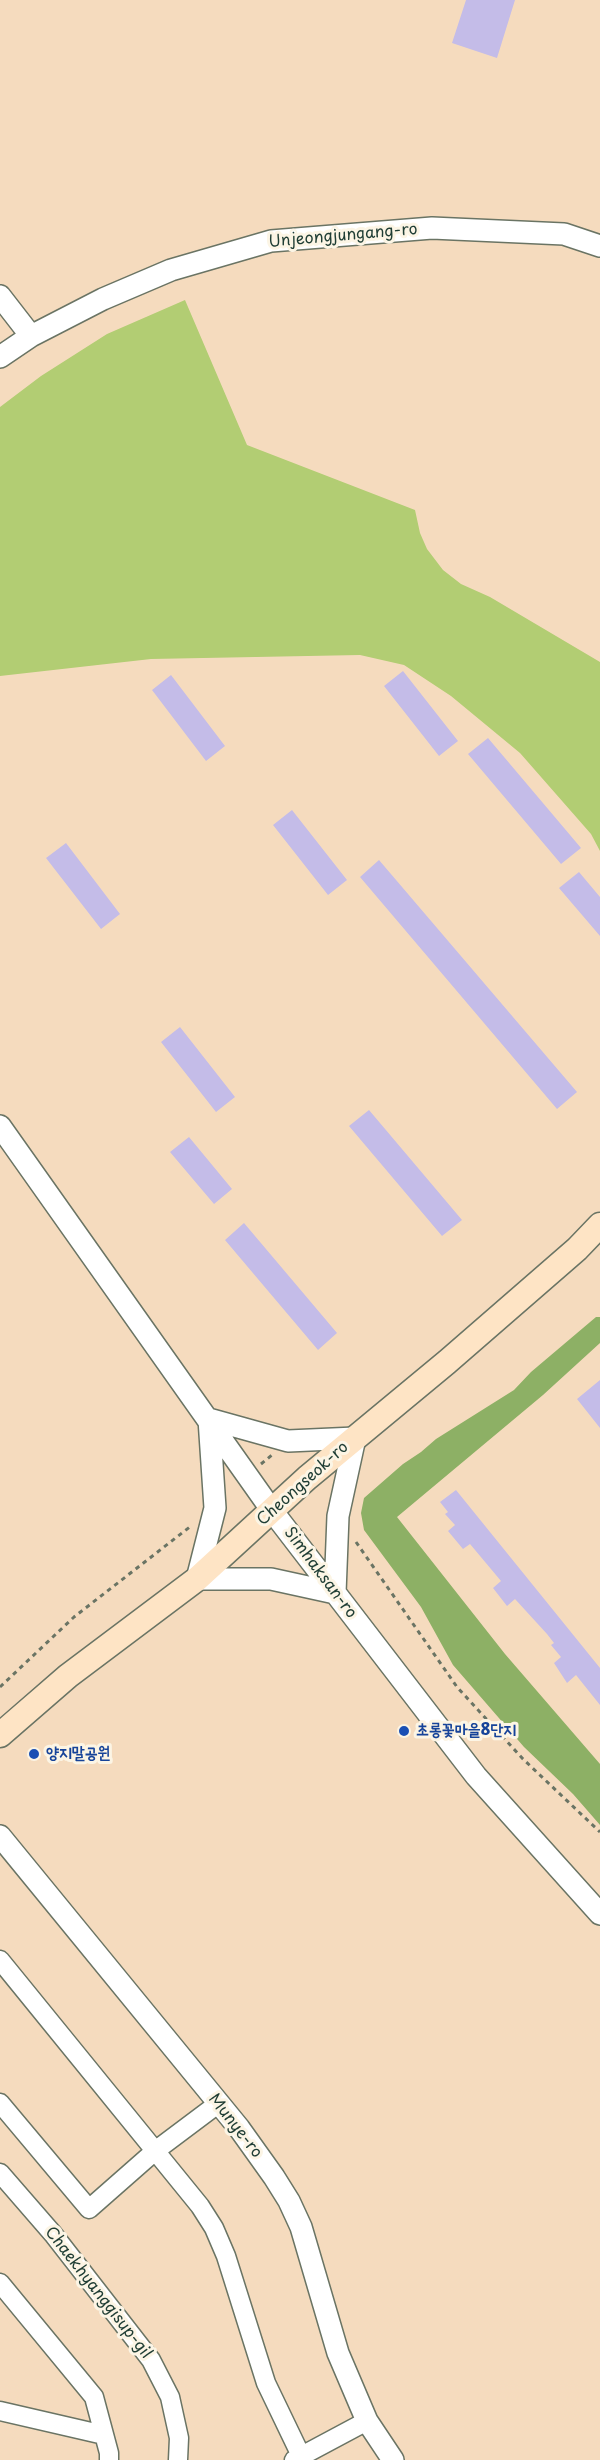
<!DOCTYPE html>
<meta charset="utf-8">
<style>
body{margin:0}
canvas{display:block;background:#f5dbbe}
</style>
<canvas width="600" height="2460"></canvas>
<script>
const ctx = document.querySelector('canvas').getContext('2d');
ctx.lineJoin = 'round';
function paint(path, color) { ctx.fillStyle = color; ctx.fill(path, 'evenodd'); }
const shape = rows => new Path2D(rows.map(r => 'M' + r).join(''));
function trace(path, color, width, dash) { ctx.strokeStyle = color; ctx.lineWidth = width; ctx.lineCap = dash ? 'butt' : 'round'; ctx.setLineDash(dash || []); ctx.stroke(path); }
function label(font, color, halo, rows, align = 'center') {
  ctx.font = font + ' "Playpen Sans","Poor Story",sans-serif'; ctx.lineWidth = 6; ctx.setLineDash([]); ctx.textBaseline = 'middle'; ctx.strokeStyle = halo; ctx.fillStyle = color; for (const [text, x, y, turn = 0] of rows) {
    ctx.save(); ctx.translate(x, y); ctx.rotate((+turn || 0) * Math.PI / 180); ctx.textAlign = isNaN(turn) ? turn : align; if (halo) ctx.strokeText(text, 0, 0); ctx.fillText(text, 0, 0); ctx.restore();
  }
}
paint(shape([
 [185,300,247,445,415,510,420,533,427,549,443,570,461,584,490,597,600,662,600,851,591,834,520,753,451,696,404,665,360,655,151,659,0,676,0,407,41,376,107,334]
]), '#b2cd73');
paint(shape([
 [596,1317,600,1317,600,1343,543,1395,397,1517,505,1654,600,1764,600,1825,573,1794,524,1747,453,1665,421,1607,364,1530,361,1513,364,1498,403,1464,421,1452,436,1439,514,1390,531,1372]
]), '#8db065');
paint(shape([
 [466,0,515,0,497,58,452,43],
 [403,671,458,741,439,756,384,686],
 [171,675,225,746,206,761,152,690],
 [488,738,581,848,561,864,468,754],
 [292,810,347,880,328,895,273,825],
 [66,843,120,914,101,929,46,858],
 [379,860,577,1092,557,1109,360,877],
 [579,872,600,897,600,936,559,888],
 [180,1027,235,1097,216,1112,161,1042],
 [369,1110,462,1220,442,1236,349,1126],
 [189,1137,232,1189,214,1204,170,1152],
 [244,1223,337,1333,318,1350,225,1240],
 [600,1380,600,1428,577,1399],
 [456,1490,600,1668,600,1705,576,1675,567,1683,554,1663,561,1657,551,1645,554,1643,547,1634,515,1599,507,1606,493,1588,501,1581,470,1544,463,1549,448,1531,455,1525,445,1514,448,1512,440,1502]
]), '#c4bce8');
const minor = shape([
 [0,1960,200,2206,214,2228,226,2256,266,2383,303,2460],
 [0,2103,89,2209,155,2151,219,2103],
 [0,2173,53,2234,151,2360,170,2397,179,2438,178,2460],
 [0,2283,94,2397,109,2453,109,2460],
 [0,2411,104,2435],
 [294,2460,367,2421]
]);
const tertiary = shape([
 [0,296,31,336],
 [0,357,31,336,103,299,171,270,271,241,432,228,564,234,600,246],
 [0,1126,273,1512,476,1776,600,1914],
 [209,1419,288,1441,355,1438,338,1516,335,1593,271,1579,197,1579,215,1508,209,1419],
 [0,1836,239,2128,274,2177,289,2201,301,2227,338,2353,367,2421,393,2460]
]);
const secondary = shape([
 [0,1735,68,1676,197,1579,307,1478,447,1362,577,1249,600,1225]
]);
trace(minor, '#6a7464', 21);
trace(tertiary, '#6a7464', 24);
trace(secondary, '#6a7464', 27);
trace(shape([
 [261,1464,272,1455],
 [356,1542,457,1687,523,1759,600,1832],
 [0,1687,74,1617,191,1526]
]), '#6a7464', 3, [4.5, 4.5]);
trace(minor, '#fff', 18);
trace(tertiary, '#fff', 21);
trace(secondary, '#fee4c5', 24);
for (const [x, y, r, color] of [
 [404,1731,6,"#1a4fb4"],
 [34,1754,6,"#1a4fb4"]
]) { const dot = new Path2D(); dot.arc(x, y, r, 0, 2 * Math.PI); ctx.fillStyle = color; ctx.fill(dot); trace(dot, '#fcf5e5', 2); }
label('16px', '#1f3d34', '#fcf5e5', [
 ["Unjeongjungang-ro",343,236,-5],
 ["Cheongseok-ro",303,1484,-42],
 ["Simhaksan-ro",320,1573,53],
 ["Munye-ro",235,2126,52],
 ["Chaekhyanggisup-gil",98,2293,52]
]);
label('bold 16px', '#164399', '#fcf5e5', [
 ["초롱꽃마을8단지",416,1731],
 ["양지말공원",46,1754]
], 'left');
</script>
